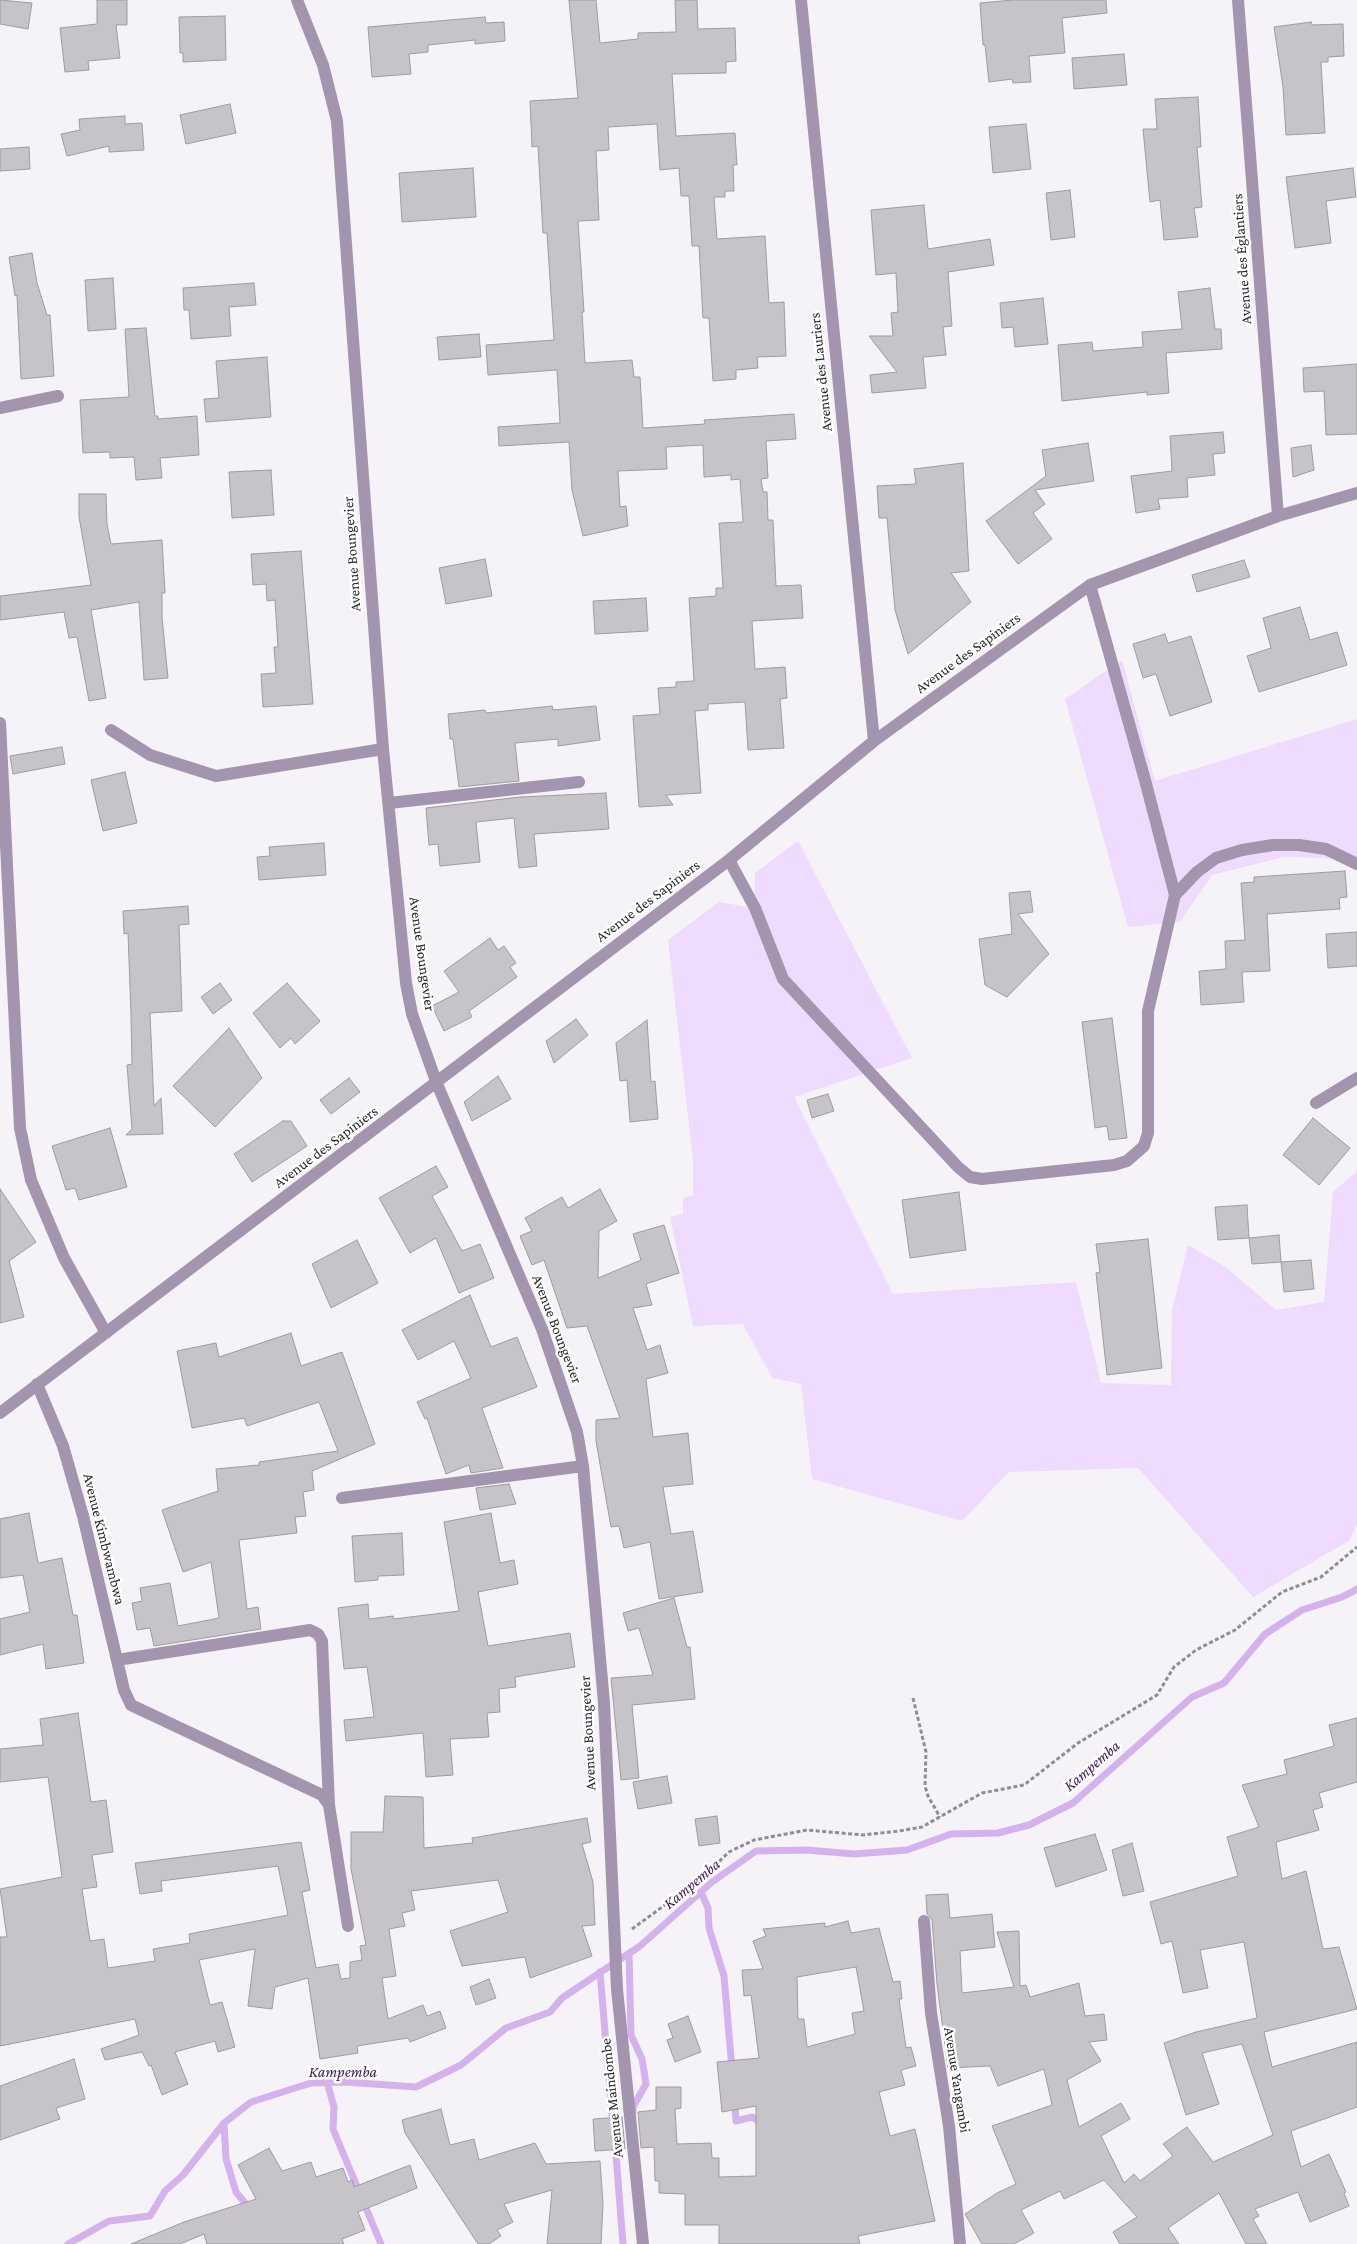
<!DOCTYPE html>
<meta charset="utf-8">
<style>
body{margin:0}
canvas{display:block;background:#f6f3f8}
</style>
<canvas width="1357" height="2244"></canvas>
<script>
const ctx = document.querySelector('canvas').getContext('2d');
ctx.lineJoin = 'round';
function paint(path, color) { ctx.fillStyle = color; ctx.fill(path, 'evenodd'); }
const shape = rows => new Path2D(rows.map(r => 'M' + r).join(''));
function trace(path, color, width, dash) { ctx.strokeStyle = color; ctx.lineWidth = width; ctx.lineCap = dash ? 'butt' : 'round'; ctx.setLineDash(dash || []); ctx.stroke(path); }
function label(font, color, halo, rows, align = 'center') {
  ctx.font = font + ' "Crimson Pro",serif'; ctx.lineWidth = 5; ctx.setLineDash([]); ctx.textBaseline = 'middle'; ctx.strokeStyle = halo; ctx.fillStyle = color; for (const [text, x, y, turn = 0] of rows) {
    ctx.save(); ctx.translate(x, y); ctx.rotate((+turn || 0) * Math.PI / 180); ctx.textAlign = isNaN(turn) ? turn : align; if (halo) ctx.strokeText(text, 0, 0); ctx.fillText(text, 0, 0); ctx.restore();
  }
}
paint(shape([
 [1122,660,1155,781,1357,719,1357,859,1284,857,1212,875,1180,922,1128,927,1065,699],
 [798,841,912,1058,794,1097,893,1294,1076,1282,1101,1383,1171,1385,1172,1310,1188,1245,1227,1268,1276,1310,1324,1302,1333,1192,1357,1171,1357,1524,1350,1540,1253,1597,1138,1468,1009,1472,962,1521,812,1479,801,1384,772,1378,743,1324,693,1326,670,1217,683,1214,683,1198,693,1195,693,1161,668,940,719,902,754,908,755,873]
]), '#eedbfd');
trace(shape([
 [701,1892,708,1908,709,1928,724,1976,732,2069],
 [629,1954,631,2035,642,2059,646,2084,633,2107,633,2112],
 [600,1972,613,2127],
 [327,2082,334,2107,333,2129,381,2244],
 [735,2103,736,2121,752,2117,762,2123],
 [224,2123,226,2159,236,2192,250,2209],
 [615,2142,623,2244],
 [68,2244,109,2221,150,2216,165,2191,183,2175,224,2123,251,2102,311,2083,345,2082,416,2087,461,2065,506,2028,550,2012,562,1998,640,1946,712,1882,756,1851,807,1850,854,1854,907,1850,951,1834,998,1833,1029,1825,1073,1803,1192,1697,1224,1683,1265,1634,1302,1610,1342,1597,1357,1589]
]), '#d3b2ed', 7);
const building = shape([
 [0,0,32,3,28,29,0,24,0,0],
 [97,0,127,0,127,25,116,25,120,58,88,61,89,70,65,72,60,28,97,24,97,0],
 [569,0,596,0,600,43,638,39,638,33,676,32,675,0,697,0,698,29,735,28,736,61,726,62,726,73,672,74,676,136,735,133,737,165,733,165,734,191,725,191,725,197,714,197,717,239,765,236,769,303,784,302,786,356,757,357,758,368,736,370,736,379,713,381,709,318,703,318,699,246,692,246,689,196,681,196,679,168,660,170,657,124,608,127,609,150,596,151,599,220,578,221,584,312,582,312,585,363,632,360,634,377,640,377,643,428,705,424,704,420,794,414,796,439,766,441,768,478,761,479,763,492,767,492,768,520,773,520,776,586,801,585,803,618,752,621,755,669,785,667,787,698,780,699,784,748,748,750,745,702,708,704,708,710,695,711,701,793,666,795,673,805,639,807,633,716,660,714,658,688,676,687,676,682,694,681,689,598,716,596,716,588,723,588,719,523,743,522,740,479,731,480,731,475,704,477,703,445,666,447,667,469,618,471,620,507,626,506,628,526,583,536,572,490,569,442,499,446,498,427,560,423,557,370,488,375,486,345,554,340,547,233,543,233,538,146,532,147,530,101,578,98,569,0],
 [1013,0,1106,0,1107,13,1062,18,1065,53,1029,56,1031,82,1013,83,1012,79,989,82,985,45,983,45,980,3,1013,0],
 [225,16,226,60,183,62,183,53,180,53,179,17,225,16],
 [485,17,486,23,504,22,505,41,475,44,475,40,428,45,428,52,409,54,411,74,372,77,368,27,485,17],
 [1311,22,1312,25,1343,24,1344,56,1328,57,1328,62,1321,62,1325,133,1286,135,1283,87,1274,27,1311,22],
 [1124,54,1127,85,1074,89,1072,58,1124,54],
 [1198,97,1201,147,1197,147,1202,207,1194,208,1198,237,1164,240,1160,200,1150,202,1143,129,1157,129,1155,99,1198,97],
 [230,104,236,133,186,144,180,115,230,104],
 [125,116,125,124,142,123,144,150,109,152,109,146,67,156,61,134,80,130,79,119,125,116],
 [1026,124,1031,169,993,173,989,127,1026,124],
 [29,147,30,169,0,171,0,149,29,147],
 [473,168,476,217,402,222,399,173,473,168],
 [1353,168,1356,197,1326,201,1331,243,1295,248,1286,177,1353,168],
 [1070,190,1075,237,1051,240,1046,193,1070,190],
 [924,205,928,249,990,239,994,265,948,272,952,326,943,327,946,355,923,357,926,388,872,393,870,375,897,372,869,336,893,336,891,313,898,312,896,273,876,275,871,210,924,205],
 [32,253,37,283,47,315,50,315,54,376,21,379,17,295,15,296,9,257,32,253],
 [113,278,116,329,88,331,85,280,113,278],
 [254,283,256,305,229,307,231,336,191,339,189,310,184,310,183,288,254,283],
 [1210,288,1215,329,1221,329,1222,349,1166,353,1169,393,1147,395,1147,392,1062,401,1058,345,1092,342,1093,351,1143,347,1142,332,1182,329,1178,292,1210,288],
 [1043,298,1048,344,1015,347,1013,327,1002,328,1000,303,1043,298],
 [146,328,155,416,158,416,158,419,197,416,199,455,160,458,162,478,136,480,134,457,110,458,110,452,83,453,80,400,129,397,125,329,146,328],
 [479,334,481,357,439,360,437,337,479,334],
 [267,357,271,417,206,422,204,399,219,398,216,361,267,357],
 [1357,364,1357,434,1326,435,1324,391,1304,392,1303,368,1357,364],
 [1223,432,1225,453,1213,454,1215,475,1187,478,1188,497,1158,499,1160,509,1136,513,1131,476,1172,471,1170,436,1223,432],
 [1088,443,1094,481,1035,490,1045,504,1033,513,1052,539,1018,564,986,521,1046,476,1042,450,1088,443],
 [1311,445,1314,470,1293,477,1291,448,1311,445],
 [963,463,969,571,951,573,971,602,908,654,895,610,887,518,879,518,877,486,916,484,914,469,963,463],
 [271,470,274,515,232,518,229,472,271,470],
 [79,494,106,494,107,524,111,544,162,540,165,593,162,593,162,617,168,678,144,680,139,602,91,610,106,698,89,701,77,637,69,638,64,612,0,620,0,596,91,585,79,517,79,494],
 [301,551,313,704,263,707,261,674,276,673,274,647,278,647,275,600,267,601,266,584,253,585,251,554,301,551],
 [485,559,492,596,446,604,439,568,485,559],
 [1244,560,1250,577,1197,592,1192,575,1244,560],
 [646,598,648,631,595,634,593,601,646,598],
 [1300,607,1310,640,1337,632,1347,665,1259,692,1247,656,1271,648,1263,618,1300,607],
 [1165,634,1168,643,1191,636,1212,702,1170,716,1156,674,1143,678,1133,644,1165,634],
 [552,706,553,710,596,706,600,740,558,746,558,739,515,743,519,781,459,787,453,739,450,739,448,714,485,710,486,713,552,706],
 [62,747,65,764,13,774,10,756,62,747],
 [125,772,137,823,103,831,91,780,125,772],
 [606,793,609,829,534,834,537,866,519,868,514,818,476,822,480,862,440,866,438,844,429,845,426,808,520,797,606,793],
 [324,843,326,875,259,880,257,857,270,856,269,847,324,843],
 [1345,871,1347,897,1339,898,1340,909,1267,914,1270,971,1242,972,1244,1002,1201,1005,1199,971,1226,969,1225,941,1245,940,1241,883,1254,882,1254,877,1345,871],
 [1030,891,1033,912,1018,914,1049,954,1007,997,985,985,979,939,1012,934,1009,893,1030,891],
 [188,906,189,924,179,925,182,1011,150,1013,154,1106,161,1098,163,1134,126,1135,132,1129,127,1065,132,1064,131,1014,128,933,124,934,123,911,188,906],
 [1357,932,1357,966,1328,968,1326,934,1357,932],
 [490,938,498,950,504,946,516,963,510,967,517,977,469,1011,472,1017,444,1031,432,1006,459,992,444,971,490,938],
 [220,983,232,1000,213,1014,201,997,220,983],
 [287,983,320,1021,295,1044,291,1038,280,1048,253,1013,287,983],
 [1112,1018,1127,1138,1109,1140,1107,1126,1095,1128,1082,1022,1112,1018],
 [576,1019,588,1035,554,1063,546,1041,576,1019],
 [647,1020,651,1082,655,1081,658,1119,630,1122,627,1080,620,1081,616,1043,647,1020],
 [229,1028,262,1078,215,1127,173,1086,229,1028],
 [498,1076,511,1099,472,1121,464,1102,498,1076],
 [349,1078,360,1092,331,1114,320,1100,349,1078],
 [828,1094,834,1111,812,1118,807,1100,828,1094],
 [1313,1118,1350,1148,1319,1185,1283,1155,1313,1118],
 [283,1121,291,1121,307,1146,252,1182,234,1154,283,1121],
 [110,1128,127,1187,79,1200,75,1188,66,1190,52,1146,110,1128],
 [436,1166,448,1187,432,1196,462,1251,480,1244,494,1278,459,1293,436,1238,410,1253,379,1198,436,1166],
 [0,1189,36,1242,9,1261,24,1317,0,1323,0,1189],
 [600,1189,617,1221,599,1231,598,1278,641,1260,633,1234,664,1225,679,1273,646,1284,652,1305,633,1308,647,1350,660,1345,668,1373,646,1379,653,1437,688,1433,693,1484,663,1487,671,1534,693,1531,703,1592,659,1599,650,1542,624,1548,619,1526,611,1527,596,1441,596,1420,620,1418,587,1326,567,1328,544,1260,532,1265,520,1236,532,1231,525,1218,562,1197,568,1208,600,1189],
 [959,1192,966,1250,910,1258,902,1200,959,1192],
 [1247,1205,1249,1238,1218,1240,1215,1207,1247,1205],
 [1279,1235,1281,1262,1252,1264,1249,1238,1279,1235],
 [1148,1239,1162,1368,1107,1375,1096,1273,1100,1272,1096,1244,1148,1239],
 [357,1240,378,1283,331,1308,312,1264,357,1240],
 [1311,1260,1314,1289,1284,1292,1281,1262,1311,1260],
 [470,1295,491,1347,517,1337,537,1387,482,1408,503,1468,471,1473,469,1465,446,1474,427,1418,425,1419,417,1402,471,1378,454,1341,418,1360,402,1330,470,1295],
 [291,1333,301,1366,342,1352,375,1444,312,1471,314,1490,303,1492,306,1516,295,1517,297,1533,239,1540,247,1609,258,1607,261,1629,154,1646,150,1628,137,1630,132,1603,142,1601,140,1588,170,1583,178,1626,219,1618,211,1562,183,1572,162,1510,218,1491,216,1469,259,1465,259,1462,338,1451,319,1402,247,1426,244,1418,192,1428,177,1351,216,1343,219,1357,291,1333],
 [509,1484,516,1504,480,1510,476,1488,509,1484],
 [29,1513,38,1563,62,1558,73,1615,77,1615,84,1663,46,1669,43,1644,0,1655,0,1619,30,1612,23,1575,0,1578,0,1519,29,1513],
 [491,1513,500,1563,514,1560,518,1584,478,1592,488,1646,570,1633,575,1667,515,1677,516,1687,499,1689,500,1712,487,1713,489,1737,450,1739,453,1775,426,1777,423,1733,346,1741,344,1720,374,1717,367,1667,344,1669,338,1608,368,1604,369,1619,393,1616,394,1619,459,1611,444,1522,491,1513],
 [402,1533,404,1575,378,1576,378,1580,355,1582,352,1536,402,1533],
 [674,1598,687,1647,690,1647,695,1699,632,1705,639,1778,621,1780,611,1678,653,1675,639,1628,628,1631,623,1613,674,1598],
 [78,1713,91,1802,106,1800,113,1852,92,1855,97,1887,82,1889,90,1941,104,1939,108,1968,155,1961,153,1949,190,1943,189,1934,288,1915,278,1866,161,1881,162,1891,140,1894,135,1863,301,1842,310,1890,302,1892,316,1968,338,1964,341,1979,350,1978,350,1962,362,1960,360,1946,366,1945,351,1869,351,1832,383,1832,385,1796,423,1797,424,1848,473,1843,472,1838,587,1818,591,1842,582,1844,593,1882,595,1925,582,1926,592,1956,530,1978,525,1957,462,1966,450,1931,508,1912,498,1880,411,1891,415,1910,402,1913,405,1926,389,1929,396,1976,382,1978,388,2019,423,2005,427,2016,440,2011,446,2028,410,2042,408,2038,357,2046,358,2053,320,2059,308,1978,275,1987,272,2009,248,2006,255,1949,199,1960,210,2005,222,2002,235,2047,218,2052,215,2041,175,2052,188,2084,162,2095,151,2065,149,2066,142,2052,105,2060,101,2049,139,2035,135,2019,0,2046,0,1937,7,1937,0,1889,62,1877,48,1777,0,1782,0,1749,43,1745,40,1719,78,1713],
 [1357,1718,1357,1782,1319,1793,1323,1807,1313,1810,1319,1830,1276,1842,1282,1879,1306,1871,1323,1949,1339,1947,1357,2009,1264,2032,1272,2067,1357,2042,1357,2107,1291,2131,1301,2167,1329,2154,1346,2192,1344,2193,1349,2206,1310,2222,1298,2192,1255,2209,1259,2216,1253,2219,1267,2244,1246,2244,1219,2193,1168,2228,1179,2244,1120,2244,1113,2232,1137,2217,1104,2180,1064,2199,1060,2191,1021,2210,1034,2233,1014,2244,982,2244,965,2214,997,2193,1016,2184,992,2126,1052,2105,1044,2069,998,2086,990,2066,948,2068,937,1984,932,1920,927,1914,926,1895,948,1894,950,1918,992,1914,995,1947,960,1951,962,1993,1014,1987,997,1932,1019,1931,1020,1986,1026,1985,1030,1997,1079,1983,1085,2016,1104,2014,1107,2040,1089,2042,1101,2061,1067,2080,1079,2127,1121,2103,1130,2119,1101,2136,1124,2183,1134,2174,1140,2181,1173,2156,1163,2144,1187,2127,1213,2162,1273,2135,1242,2044,1202,2053,1219,2104,1186,2115,1164,2043,1196,2032,1257,2018,1244,1942,1200,1950,1208,1988,1183,1993,1172,1941,1161,1944,1150,1902,1238,1876,1227,1837,1259,1827,1242,1785,1287,1774,1284,1760,1334,1746,1329,1725,1357,1718],
 [667,1776,672,1803,638,1809,633,1782,667,1776],
 [717,1816,720,1843,699,1846,695,1819,717,1816],
 [1095,1834,1107,1870,1056,1887,1044,1848,1095,1834],
 [1132,1843,1144,1891,1123,1896,1112,1850,1132,1843],
 [848,1921,851,1933,879,1928,893,1982,900,1981,902,1999,899,1999,906,2048,911,2047,916,2066,901,2070,905,2085,879,2092,890,2136,915,2129,935,2221,858,2236,860,2244,719,2244,719,2225,685,2225,685,2194,659,2193,659,2181,655,2181,654,2147,641,2148,638,2112,656,2110,656,2087,681,2087,681,2108,675,2109,677,2144,711,2143,712,2158,719,2158,719,2177,756,2176,756,2106,722,2112,717,2062,759,2058,751,1995,744,1996,742,1970,763,1969,753,1941,766,1936,763,1929,825,1923,825,1927,848,1921],
 [856,1967,864,2011,852,2013,855,2034,807,2047,804,2019,798,2019,797,1977,856,1967],
 [489,1979,496,1998,476,2005,470,1987,489,1979],
 [688,2016,701,2052,675,2062,667,2040,673,2038,668,2024,688,2016],
 [74,2059,85,2099,56,2108,60,2119,0,2140,0,2086,74,2059],
 [441,2109,450,2145,474,2139,479,2160,535,2143,546,2164,600,2161,603,2204,601,2244,547,2244,552,2190,504,2204,513,2222,497,2230,501,2236,489,2244,478,2244,405,2133,402,2120,441,2109],
 [622,2117,625,2149,595,2151,593,2119,622,2117],
 [269,2148,282,2171,311,2162,316,2177,343,2168,348,2182,352,2180,354,2187,410,2165,417,2188,358,2212,365,2230,342,2239,344,2244,207,2244,204,2234,180,2244,131,2244,184,2222,256,2199,238,2165,269,2148]
]);
paint(building, '#c6c4c9');
trace(building, '#9e9ca1', 1);
trace(shape([
 [913,1698,926,1752,925,1786,928,1796,940,1817],
 [632,1929,702,1878,729,1852,754,1840,807,1830,863,1835,899,1831,922,1827,982,1793,1024,1785,1078,1743,1157,1695,1174,1667,1196,1650,1235,1630,1282,1592,1321,1577,1357,1547]
]), '#8f8d91', 3, [4, 2.5]);
trace(shape([
 [297,0,323,65,337,121,383,749,406,983,412,1014,437,1084,542,1329,577,1432,583,1466,604,1703,617,1989,643,2244],
 [801,0,874,741],
 [1238,0,1278,516],
 [0,408,58,396],
 [0,723,20,1128,31,1180,64,1258,106,1333],
 [111,730,150,755,216,776,383,749],
 [389,803,579,782],
 [729,860,755,908,783,979,958,1167,970,1177,982,1179,1114,1165,1127,1161,1144,1146,1148,1133,1148,1011,1175,895,1145,780,1090,585],
 [1175,895,1197,872,1216,858,1242,850,1273,845,1299,845,1326,849,1357,864],
 [1316,1103,1357,1078],
 [37,1384,63,1446,83,1516,124,1690,131,1705,322,1795,329,1805,348,1926],
 [0,1413,729,860,874,741,1090,585,1278,516,1357,493],
 [342,1498,583,1466],
 [117,1660,310,1630,318,1634,322,1641,329,1805],
 [924,1921,931,2013,949,2126,960,2244]
]), '#a395ae', 12);
label('15px', '#29282a', '#fff', [
 ["Avenue des Églantiers",1242,259,-94],
 ["Avenue des Lauriers",821,372,-96],
 ["Avenue Boungevier",352,554,-94],
 ["Avenue des Sapiniers",968,653,-36],
 ["Avenue des Sapiniers",648,901,-37],
 ["Avenue Boungevier",422,954,82],
 ["Avenue des Sapiniers",326,1147,-37],
 ["Avenue Boungevier",557,1329,69],
 ["Avenue Kimbwambwa",104,1539,76],
 ["Avenue Boungevier",588,1733,-93],
 ["Avenue Yangambi",957,2080,81],
 ["Avenue Maindombe",612,2098,-96]
]);
label('italic 16px', '#42185c', '#fff', [
 ["Kampemba",1092,1766,-41],
 ["Kampemba",692,1884,-40],
 ["Kampemba",343,2072]
]);
</script>
